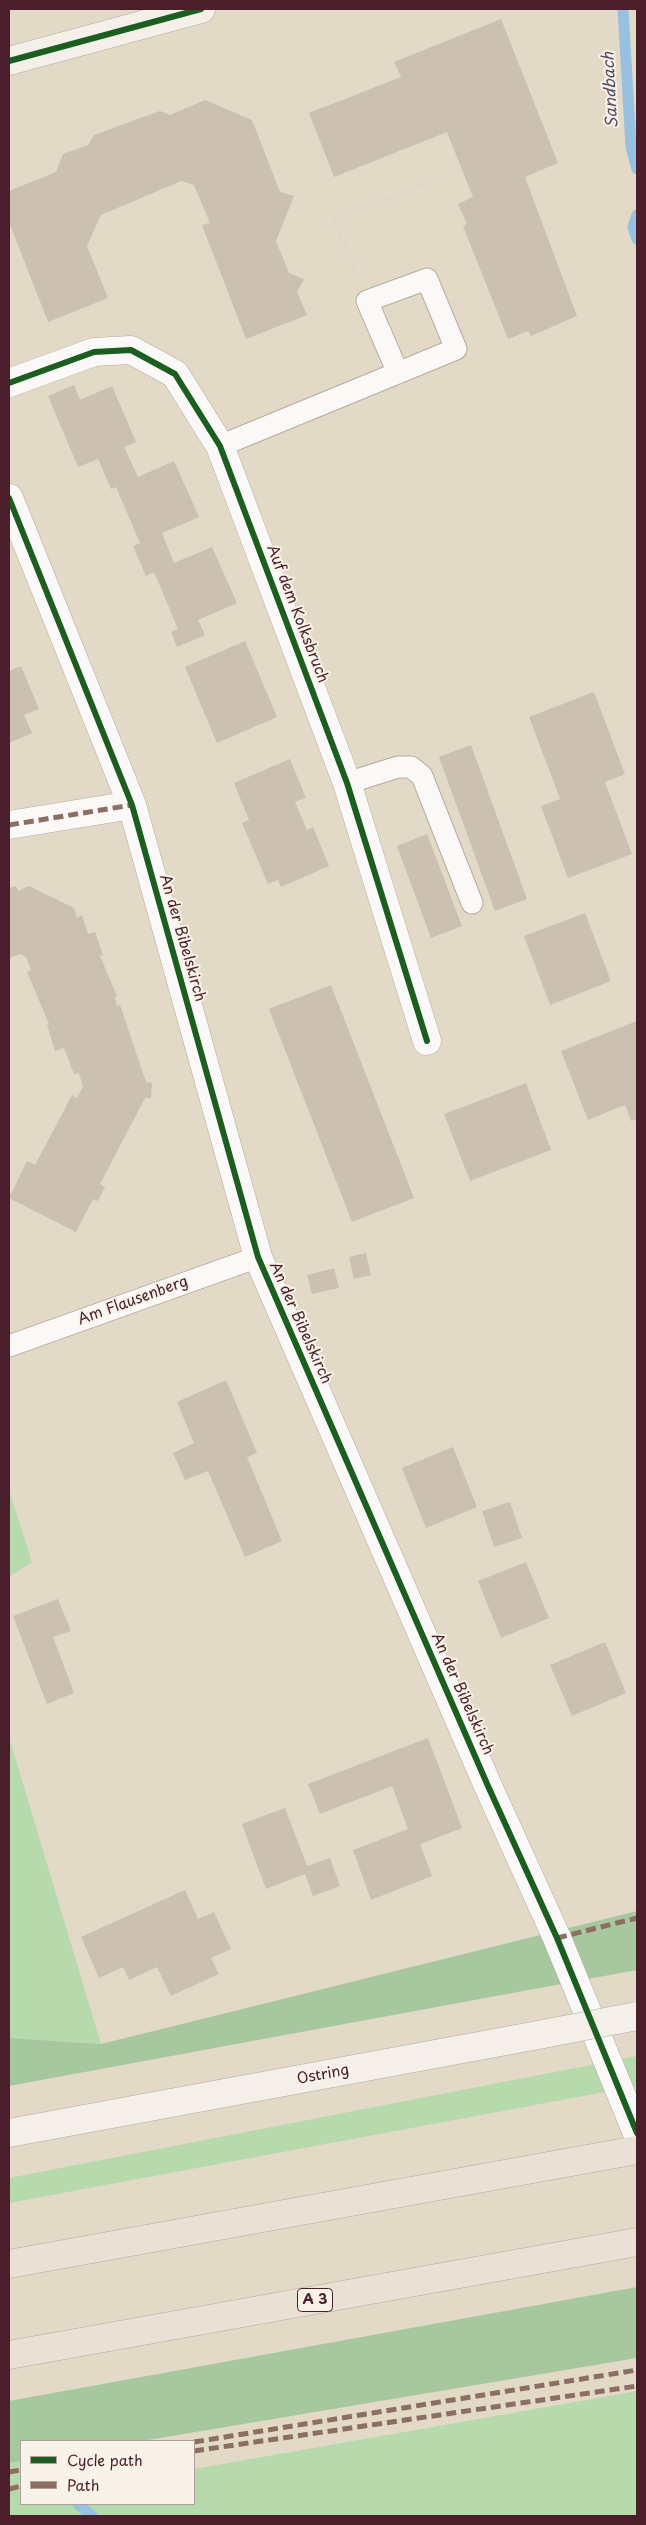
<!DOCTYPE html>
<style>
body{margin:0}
#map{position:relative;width:646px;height:2525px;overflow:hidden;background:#e2dac7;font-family:"Playpen Sans",sans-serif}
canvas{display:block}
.frame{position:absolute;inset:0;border:10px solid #4a1f2b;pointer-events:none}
.legend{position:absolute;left:20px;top:2440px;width:175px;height:65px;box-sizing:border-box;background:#f7f3e8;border:1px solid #b29e9c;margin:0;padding:6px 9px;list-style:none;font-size:15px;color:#4a1f2b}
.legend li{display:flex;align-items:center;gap:10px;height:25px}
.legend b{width:25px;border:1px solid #b29e9c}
</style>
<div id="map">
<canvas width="646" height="2525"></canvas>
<div class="frame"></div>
<ul class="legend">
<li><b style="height:6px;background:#1b5e20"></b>Cycle path</li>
<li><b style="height:6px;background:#8d6e63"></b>Path</li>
</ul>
</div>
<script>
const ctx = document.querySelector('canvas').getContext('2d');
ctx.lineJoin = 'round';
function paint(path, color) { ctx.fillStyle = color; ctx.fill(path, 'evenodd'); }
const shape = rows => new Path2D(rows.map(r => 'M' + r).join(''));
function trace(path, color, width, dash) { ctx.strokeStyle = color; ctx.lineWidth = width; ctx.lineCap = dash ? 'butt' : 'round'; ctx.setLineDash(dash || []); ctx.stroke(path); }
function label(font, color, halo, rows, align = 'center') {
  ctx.font = font + ' "Playpen Sans",sans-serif'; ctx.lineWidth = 4; ctx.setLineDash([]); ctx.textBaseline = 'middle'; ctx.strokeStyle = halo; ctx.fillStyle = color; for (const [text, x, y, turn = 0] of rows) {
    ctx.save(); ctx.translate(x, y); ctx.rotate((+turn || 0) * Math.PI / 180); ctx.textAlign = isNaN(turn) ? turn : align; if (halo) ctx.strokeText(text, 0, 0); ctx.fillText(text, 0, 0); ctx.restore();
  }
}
paint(shape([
 [9,1490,32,1562,9,1577],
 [9,1737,101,2044,9,2038],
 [637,2056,637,2086,9,2203,9,2178],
 [637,2391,637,2516,9,2516,9,2463,21,2461,21,2504,194,2504,194,2469]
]), '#b7daac');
paint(shape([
 [637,1911,637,1970,9,2086,9,2038,101,2044],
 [637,2287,637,2358,142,2441,21,2441,21,2461,9,2463,9,2401]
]), '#a7c89f');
trace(shape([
 [623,9,631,147,637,169],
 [637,215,633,227,637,239],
 [78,2504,92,2516]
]), '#98c0e0', 11);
paint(shape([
 [501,19,558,163,525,177,577,316,531,336,528,331,508,339,463,226,467,224,458,204,473,197,447,132,334,177,309,113,401,77,394,62],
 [205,100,252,120,280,192,294,196,276,241,289,273,304,279,297,292,307,315,246,339,202,225,210,223,194,185,181,181,101,215,87,246,108,298,48,322,9,222,9,191,56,172,63,154,88,145,94,135,160,111,170,115],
 [74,385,80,400,112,386,136,442,124,447,138,477,174,461,199,517,162,533,174,563,212,547,237,603,198,620,205,635,177,647,171,632,178,629,154,572,146,576,133,546,140,543,116,487,111,489,98,459,78,467,48,396],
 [245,641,277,717,217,743,185,667],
 [21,666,39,709,24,715,32,733,9,743,9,671],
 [594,692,625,774,605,782,632,854,568,878,541,806,560,799,529,717],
 [471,745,527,899,495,911,439,757],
 [290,759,306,798,295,802,307,830,313,827,329,866,281,887,278,880,268,884,242,823,249,820,234,783],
 [427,834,462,926,431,938,397,846],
 [16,886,18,891,29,886,74,908,77,918,82,915,88,934,95,932,103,955,100,956,117,996,115,997,117,1006,120,1005,146,1082,152,1083,151,1098,145,1098,100,1184,105,1187,98,1201,93,1199,76,1232,9,1198,27,1161,35,1165,72,1095,77,1098,83,1086,79,1073,74,1074,64,1048,55,1051,47,1025,49,1024,27,972,31,970,26,957,20,954,9,958,9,888],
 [585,913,611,981,550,1005,524,936],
 [331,985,414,1198,352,1222,269,1009],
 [637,1021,637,1119,631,1121,625,1105,588,1120,561,1051],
 [526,1083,551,1150,470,1181,444,1114],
 [366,1253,371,1275,354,1279,349,1257],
 [334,1268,339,1288,312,1294,307,1275],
 [226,1380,257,1453,247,1457,282,1541,245,1557,208,1471,185,1480,173,1453,194,1443,177,1402],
 [453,1447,477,1507,426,1528,402,1468],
 [510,1502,522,1538,494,1547,482,1511],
 [526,1562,549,1618,501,1638,478,1581],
 [58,1599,71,1631,53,1637,74,1693,47,1704,13,1616],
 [605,1642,626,1693,572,1716,550,1665],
 [428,1738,462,1828,420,1844,432,1876,371,1900,353,1850,408,1829,392,1786,320,1814,308,1784],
 [285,1808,307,1866,330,1858,340,1886,313,1896,305,1874,266,1889,242,1824],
 [185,1890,198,1919,214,1912,231,1949,211,1958,219,1974,171,1996,157,1967,129,1980,123,1967,99,1978,81,1937]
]), '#cbc0b2');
const lane = shape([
 [220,446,456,349,427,279,367,301,398,373],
 [347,783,398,767,411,767,422,776,472,903],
 [9,1346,258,1257]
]);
const street = shape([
 [9,383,94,352,131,350,175,374,220,446,347,783,427,1041],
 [9,498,132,805,258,1257,488,1786,557,1938,637,2133],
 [9,825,132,805]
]);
const secondary = shape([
 [9,61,201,9],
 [9,2133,538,2035]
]);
const highway = shape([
 [9,2264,637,2150],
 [9,2355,637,2242]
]);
trace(lane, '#b4aba0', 23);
trace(street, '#b4aba0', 29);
trace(secondary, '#b4aba0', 29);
trace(highway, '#b4aba0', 29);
trace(shape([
 [357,275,334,220,435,180]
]), '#d4d0cb', 3, [1, 4]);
trace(lane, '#fbf9f7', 21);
trace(street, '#fbf9f7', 28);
trace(secondary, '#f4f0e9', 28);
trace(highway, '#eae1d5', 28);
const secondaryBridge = shape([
 [538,2035,637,2016]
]);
trace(secondaryBridge, '#b4aba0', 29, []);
trace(secondaryBridge, '#f4f0e9', 28);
trace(shape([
 [9,825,132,805],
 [557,1938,637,1918],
 [194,2442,637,2370],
 [194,2451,637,2386],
 [9,2472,21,2470],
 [9,2489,21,2486]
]), '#8d6e63', 5, [10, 5]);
trace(shape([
 [9,61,201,9],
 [9,383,94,352,131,350,175,374,220,446,347,783,427,1041],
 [9,498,132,805,258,1257,488,1786,557,1938,637,2133]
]), '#1b5e20', 6);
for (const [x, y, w] of [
 [315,2300,35]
]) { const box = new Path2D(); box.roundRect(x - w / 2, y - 11.5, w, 23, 4); ctx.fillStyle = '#f7f3e8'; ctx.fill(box); trace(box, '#4a1f2b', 1); }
label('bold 14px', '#4a1f2b', null, [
 ["A 3",315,2300]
]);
label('15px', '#4a1f2b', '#f7f3e8', [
 ["Auf dem Kolksbruch",297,614,69],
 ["An der Bibelskirch",182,938,74],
 ["Am Flausenberg",133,1301,-20],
 ["An der Bibelskirch",300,1323,66],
 ["An der Bibelskirch",462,1694,66],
 ["Ostring",323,2075,-11]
]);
label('italic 16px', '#584c64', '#f7f3e8', [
 ["Sandbach",611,90,-93]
]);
</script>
